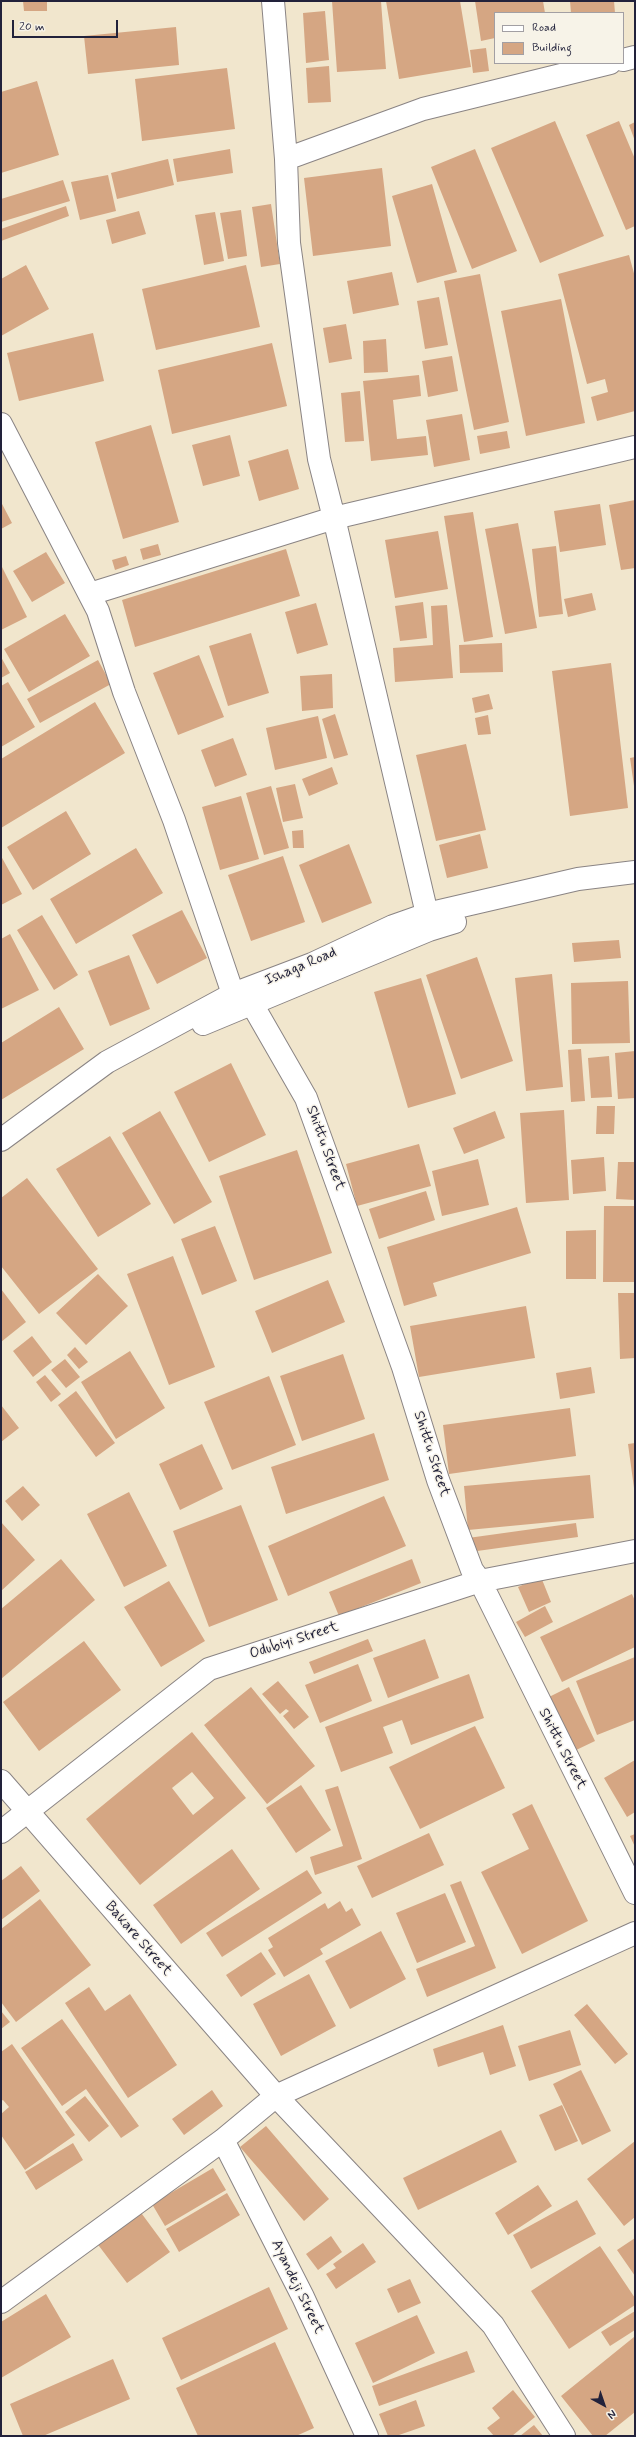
<!DOCTYPE html>
<style>
body{margin:0}
#map{position:relative;width:636px;height:2437px;overflow:hidden;background:#f1e6cd;font-family:Mynerve,sans-serif}
canvas{display:block}
.frame{position:absolute;inset:0;border:2px solid #22223b;pointer-events:none}
.legend{position:absolute;left:494px;top:12px;width:130px;height:52px;box-sizing:border-box;background:#f7f3e8;border:1px solid #a29fa3;margin:0;padding:5px 7px;list-style:none;font-size:12px;color:#22223b}
.legend li{display:flex;align-items:center;gap:8px;height:20px}
.legend b{width:20px;border:1px solid #a29fa3}
.north{position:absolute;left:584px;top:2385px;width:40px;height:40px;-webkit-text-stroke:3px #f7f3e8;paint-order:stroke;rotate:140deg;font-size:11px;font-weight:700;line-height:16px;text-align:center;color:#22223b}
.north::after{content:'';display:block;margin:auto;width:14px;height:18px;background:#22223b;clip-path:polygon(50% 0,100% 100%,50% 72%,0 100%)}
.scale{position:absolute;left:12px;top:20px;width:106px;height:18px;box-sizing:border-box;border:2px solid #22223b;border-top:0;padding-left:5px;font-size:12px;line-height:14px;white-space:nowrap;color:#22223b;-webkit-text-stroke:3px #f7f3e8;paint-order:stroke}
</style>
<div id="map">
<canvas width="636" height="2437"></canvas>
<div class="frame"></div>
<ul class="legend">
<li><b style="height:5px;background:#fff"></b>Road</li>
<li><b style="height:11px;background:#d5a683"></b>Building</li>
</ul>
<div class="north">N</div>
<div class="scale">20 m</div>
</div>
<script>
const ctx = document.querySelector('canvas').getContext('2d');
ctx.lineJoin = 'round';
function paint(path, color) { ctx.fillStyle = color; ctx.fill(path, 'evenodd'); }
const shape = rows => new Path2D(rows.map(r => 'M' + r).join(''));
function trace(path, color, width, dash) { ctx.strokeStyle = color; ctx.lineWidth = width; ctx.lineCap = dash ? 'butt' : 'round'; ctx.setLineDash(dash || []); ctx.stroke(path); }
function label(font, color, halo, rows, align = 'center') {
  ctx.font = font + ' Mynerve,sans-serif'; ctx.lineWidth = 3; ctx.setLineDash([]); ctx.textBaseline = 'middle'; ctx.strokeStyle = halo; ctx.fillStyle = color; for (const [text, x, y, turn = 0] of rows) {
    ctx.save(); ctx.translate(x, y); ctx.rotate((+turn || 0) * Math.PI / 180); ctx.textAlign = isNaN(turn) ? turn : align; if (halo) ctx.strokeText(text, 0, 0); ctx.fillText(text, 0, 0); ctx.restore();
  }
}
paint(shape([
 [23,1,47,1,47,11,24,11],
 [332,1,381,1,386,69,337,72],
 [386,1,460,1,471,67,399,79],
 [475,1,543,1,545,13,495,13,495,38,481,41],
 [570,1,614,1,615,13,571,13],
 [325,11,329,60,306,63,303,13],
 [176,27,179,65,88,74,84,36],
 [486,48,489,71,473,73,470,50],
 [329,66,331,102,308,103,306,68],
 [227,68,235,129,142,141,135,79],
 [37,81,59,155,1,173,1,92],
 [555,121,604,236,540,263,491,148],
 [619,121,635,159,635,226,626,230,586,135],
 [635,122,635,141,629,125],
 [230,149,233,173,177,182,173,159],
 [475,149,517,251,472,269,431,167],
 [168,159,174,185,117,199,111,173],
 [382,168,391,246,313,256,304,178],
 [108,175,116,211,80,220,71,182],
 [63,180,70,201,1,222,1,199],
 [432,184,457,272,417,283,392,196],
 [271,204,280,264,261,267,252,207],
 [66,206,69,216,1,241,1,229],
 [241,210,247,256,228,259,220,213],
 [139,211,146,234,112,244,106,220],
 [215,212,224,261,204,265,195,215],
 [629,255,635,277,635,411,597,421,591,397,608,392,605,379,587,384,558,274],
 [26,265,49,309,1,336,1,279],
 [246,265,260,327,156,350,142,289],
 [392,272,399,305,353,314,347,281],
 [480,274,509,422,474,430,444,281],
 [439,297,448,345,425,349,417,301],
 [561,299,585,423,526,436,501,311],
 [346,324,352,359,329,363,323,328],
 [93,333,104,381,19,401,7,353],
 [386,339,388,372,364,373,363,341],
 [272,343,287,406,172,434,158,370],
 [452,356,458,391,428,397,422,361],
 [419,375,421,396,393,400,397,439,426,436,428,455,371,461,363,381],
 [360,391,364,441,345,442,341,393],
 [462,414,470,460,434,467,426,420],
 [151,425,179,522,123,539,95,442],
 [507,431,510,448,480,454,477,436],
 [230,435,240,476,203,486,192,445],
 [288,449,299,489,259,501,248,461],
 [635,500,635,568,621,570,609,505],
 [1,502,12,523,1,529],
 [600,504,606,545,560,552,554,511],
 [473,512,493,637,464,642,444,516],
 [518,523,537,628,505,634,485,529],
 [438,531,448,589,395,598,385,540],
 [158,544,161,555,143,560,140,549],
 [556,546,563,614,539,617,532,549],
 [286,549,300,596,135,647,122,600],
 [46,552,65,583,32,602,13,571],
 [126,556,129,565,115,570,112,560],
 [1,565,27,617,1,630],
 [592,593,596,610,568,617,564,599],
 [423,602,427,638,400,641,395,606],
 [316,603,328,645,297,654,285,612],
 [447,605,453,678,395,682,393,648,433,645,431,606],
 [65,614,90,656,29,692,4,649],
 [251,633,269,693,228,706,209,646],
 [502,643,503,672,460,673,459,645],
 [199,655,224,717,178,735,153,673],
 [1,657,10,673,1,678],
 [98,660,111,684,40,723,27,699],
 [611,663,628,808,570,816,552,671],
 [332,674,333,708,302,711,300,676],
 [8,682,35,727,1,747,1,686],
 [489,694,493,709,475,713,472,698],
 [95,702,125,753,1,828,1,759],
 [335,714,348,755,334,759,322,719],
 [488,715,491,734,478,735,475,718],
 [318,716,327,758,275,770,266,728],
 [233,738,247,775,215,787,201,750],
 [466,744,486,830,436,841,416,755],
 [635,757,635,786,634,786,630,758],
 [332,767,338,784,309,796,302,779],
 [295,784,303,818,283,822,276,788],
 [271,786,289,848,264,855,246,793],
 [241,796,259,859,220,870,202,807],
 [66,811,91,854,33,890,7,847],
 [303,830,304,848,293,848,292,831],
 [480,834,488,868,447,878,439,845],
 [349,844,372,903,322,923,299,865],
 [136,848,163,893,76,944,50,899],
 [1,856,22,894,1,905],
 [283,856,305,922,251,941,228,875],
 [182,910,207,958,157,984,132,935],
 [42,915,78,975,54,990,17,930],
 [10,934,39,990,1,1009,1,939],
 [619,940,621,958,574,962,572,943],
 [129,955,150,1009,110,1026,88,971],
 [477,957,513,1061,461,1079,426,975],
 [552,974,563,1087,526,1091,515,978],
 [421,978,456,1094,408,1108,374,992],
 [628,981,630,1043,572,1044,571,983],
 [59,1007,84,1049,1,1100,1,1043],
 [581,1049,585,1101,571,1102,568,1050],
 [635,1051,635,1098,618,1099,615,1053],
 [609,1056,612,1097,591,1098,588,1058],
 [231,1063,266,1135,209,1162,174,1092],
 [597,1106,615,1106,614,1134,596,1134],
 [564,1110,569,1200,526,1203,520,1113],
 [160,1111,212,1202,174,1224,122,1133],
 [495,1111,505,1138,464,1154,453,1128],
 [110,1136,151,1204,98,1237,56,1169],
 [419,1144,431,1186,357,1206,346,1164],
 [297,1150,332,1253,254,1280,219,1176],
 [604,1157,606,1191,573,1194,571,1160],
 [478,1159,489,1205,442,1216,432,1171],
 [618,1162,635,1162,635,1200,616,1199],
 [27,1178,98,1269,39,1314,1,1266,1,1198],
 [426,1191,435,1220,379,1239,369,1209],
 [604,1206,635,1206,635,1282,603,1282],
 [517,1207,531,1253,433,1283,437,1296,404,1306,387,1247],
 [215,1226,237,1281,202,1295,181,1239],
 [596,1230,596,1279,566,1279,566,1231],
 [173,1256,215,1367,169,1385,127,1274],
 [98,1274,128,1306,86,1345,56,1313],
 [328,1280,345,1322,272,1353,255,1311],
 [1,1289,26,1322,1,1342],
 [618,1293,635,1293,635,1358,620,1359],
 [526,1306,535,1358,419,1377,410,1326],
 [32,1336,52,1362,33,1377,13,1351],
 [75,1347,88,1362,79,1369,67,1355],
 [130,1351,165,1408,116,1439,81,1382],
 [343,1354,365,1419,302,1441,280,1376],
 [65,1359,80,1377,66,1388,51,1370],
 [591,1367,595,1393,560,1399,556,1373],
 [45,1375,61,1394,51,1402,36,1382],
 [269,1376,296,1445,232,1470,204,1402],
 [76,1391,115,1443,96,1457,58,1405],
 [1,1405,19,1428,1,1442],
 [570,1408,576,1456,449,1474,443,1425],
 [374,1433,389,1480,286,1514,271,1467],
 [635,1443,635,1488,634,1488,628,1444],
 [202,1444,223,1489,180,1510,159,1464],
 [590,1475,594,1518,468,1530,464,1486],
 [23,1486,40,1505,22,1521,5,1501],
 [129,1492,167,1566,124,1587,87,1514],
 [384,1496,406,1546,288,1596,268,1546],
 [241,1505,278,1600,209,1627,173,1531],
 [1,1522,35,1560,1,1591],
 [576,1523,578,1537,470,1552,468,1538],
 [61,1559,95,1600,1,1679,1,1609],
 [412,1559,421,1583,339,1616,329,1592],
 [541,1577,551,1602,529,1612,518,1587],
 [169,1581,205,1641,161,1667,124,1607],
 [632,1594,635,1601,635,1647,562,1682,540,1637],
 [545,1606,553,1622,525,1637,516,1622],
 [368,1639,373,1651,314,1674,309,1662],
 [425,1639,439,1678,388,1698,373,1658],
 [84,1641,121,1690,39,1751,3,1702],
 [635,1657,635,1720,597,1735,576,1681],
 [358,1664,372,1701,320,1723,305,1685],
 [469,1674,484,1718,411,1745,402,1720,383,1727,393,1753,341,1772,325,1727],
 [278,1681,309,1717,294,1729,283,1716,289,1711,286,1709,280,1714,262,1694],
 [251,1687,315,1766,267,1804,204,1725],
 [569,1687,595,1741,572,1752,545,1699],
 [475,1726,505,1788,420,1829,389,1767],
 [192,1732,246,1798,140,1885,86,1819],
 [192,1772,214,1798,193,1815,172,1788],
 [635,1760,635,1812,627,1817,604,1778],
 [301,1785,331,1830,296,1853,266,1808],
 [338,1786,362,1859,315,1875,310,1857,343,1846,325,1790],
 [532,1804,588,1921,522,1954,481,1872,529,1849,512,1814],
 [429,1833,444,1865,372,1898,357,1866],
 [635,1834,635,1847,630,1836],
 [232,1849,260,1889,181,1944,153,1905],
 [21,1866,40,1891,1,1920,1,1881],
 [307,1870,322,1893,222,1957,206,1933],
 [461,1881,496,1968,427,1997,416,1969,475,1946,450,1885],
 [445,1893,466,1942,417,1963,396,1913],
 [40,1899,91,1965,16,2022,1,2002,1,1929],
 [340,1901,346,1912,352,1908,361,1925,320,1949,323,1954,284,1977,268,1950,273,1947,268,1938,325,1903,328,1909],
 [381,1931,406,1979,350,2009,325,1961],
 [261,1952,276,1974,241,1997,226,1975],
 [309,1974,336,2026,281,2056,253,2004],
 [89,1987,105,2011,130,1994,177,2065,128,2098,65,2003],
 [587,2004,628,2054,615,2064,574,2015],
 [1,2011,10,2022,1,2029],
 [62,2019,139,2126,121,2138,86,2089,62,2106,21,2048],
 [503,2025,516,2066,490,2075,483,2052,438,2067,433,2049],
 [570,2030,581,2065,529,2081,518,2046],
 [12,2044,75,2135,25,2170,1,2135,1,2114,9,2107,3,2100,1,2101,1,2052],
 [581,2070,611,2131,582,2145,553,2084],
 [212,2090,223,2106,184,2135,172,2119],
 [85,2096,109,2126,89,2142,65,2112],
 [562,2105,578,2141,555,2151,539,2115],
 [266,2126,329,2199,304,2221,240,2147],
 [501,2130,517,2162,418,2210,403,2178],
 [635,2141,635,2217,624,2226,587,2179],
 [73,2143,83,2160,36,2190,25,2172],
 [213,2168,226,2190,165,2226,152,2204],
 [538,2185,552,2206,508,2235,495,2213],
 [227,2193,240,2215,179,2252,166,2229],
 [577,2200,596,2234,531,2269,513,2235],
 [139,2210,170,2252,127,2283,96,2242],
 [331,2236,342,2252,318,2270,306,2254],
 [635,2238,635,2276,617,2250],
 [363,2243,376,2262,336,2289,326,2274,336,2268,333,2264],
 [600,2246,635,2298,635,2305,569,2349,531,2291],
 [410,2279,421,2303,398,2313,387,2289],
 [269,2287,288,2329,181,2380,162,2338],
 [46,2294,71,2337,1,2378,1,2322],
 [635,2311,635,2330,610,2346,601,2332],
 [417,2315,435,2353,373,2383,355,2343],
 [634,2337,635,2412,605,2436,593,2436,561,2396],
 [275,2342,314,2428,296,2436,198,2436,176,2388],
 [467,2351,475,2372,379,2406,372,2386],
 [113,2359,130,2399,43,2436,23,2436,10,2404],
 [513,2390,535,2417,512,2436,494,2436,487,2428,500,2418,492,2408],
 [416,2400,425,2426,396,2436,388,2436,379,2414],
 [534,2425,543,2436,520,2436]
]), '#d5a683');
const street = shape([
 [273,1,286,159,289,243,319,459,334,518,635,447],
 [623,60,635,57],
 [286,159,423,109,610,63],
 [1,424,98,611,124,692,174,820,233,994],
 [90,594,334,518,427,914],
 [252,1004,306,1098,403,1367,438,1480,472,1570,480,1581,635,1893],
 [1,1781,276,2096,493,2325,564,2436],
 [1,1832,209,1669,480,1581,635,1551],
 [223,2140,303,2297,367,2436],
 [1,2302,223,2140,276,2096,635,1933]
]);
const secondary = shape([
 [203,1024,429,930,455,922],
 [1,1140,107,1062,233,994,312,964,393,926,427,914,578,879,635,872]
]);
trace(street, '#8a8484', 24);
trace(secondary, '#8a8484', 24);
trace(street, '#fff', 22);
trace(secondary, '#fff', 22);
label('15px', '#22223b', '#f7f3e8', [
 ["Ishaga Road",301,967,-23],
 ["Shittu Street",325,1148,70],
 ["Shittu Street",431,1454,72],
 ["Odubiyi Street",294,1641,-18],
 ["Shittu Street",562,1749,63],
 ["Bakare Street",138,1939,49],
 ["Ayandeji Street",297,2287,64]
]);
</script>
